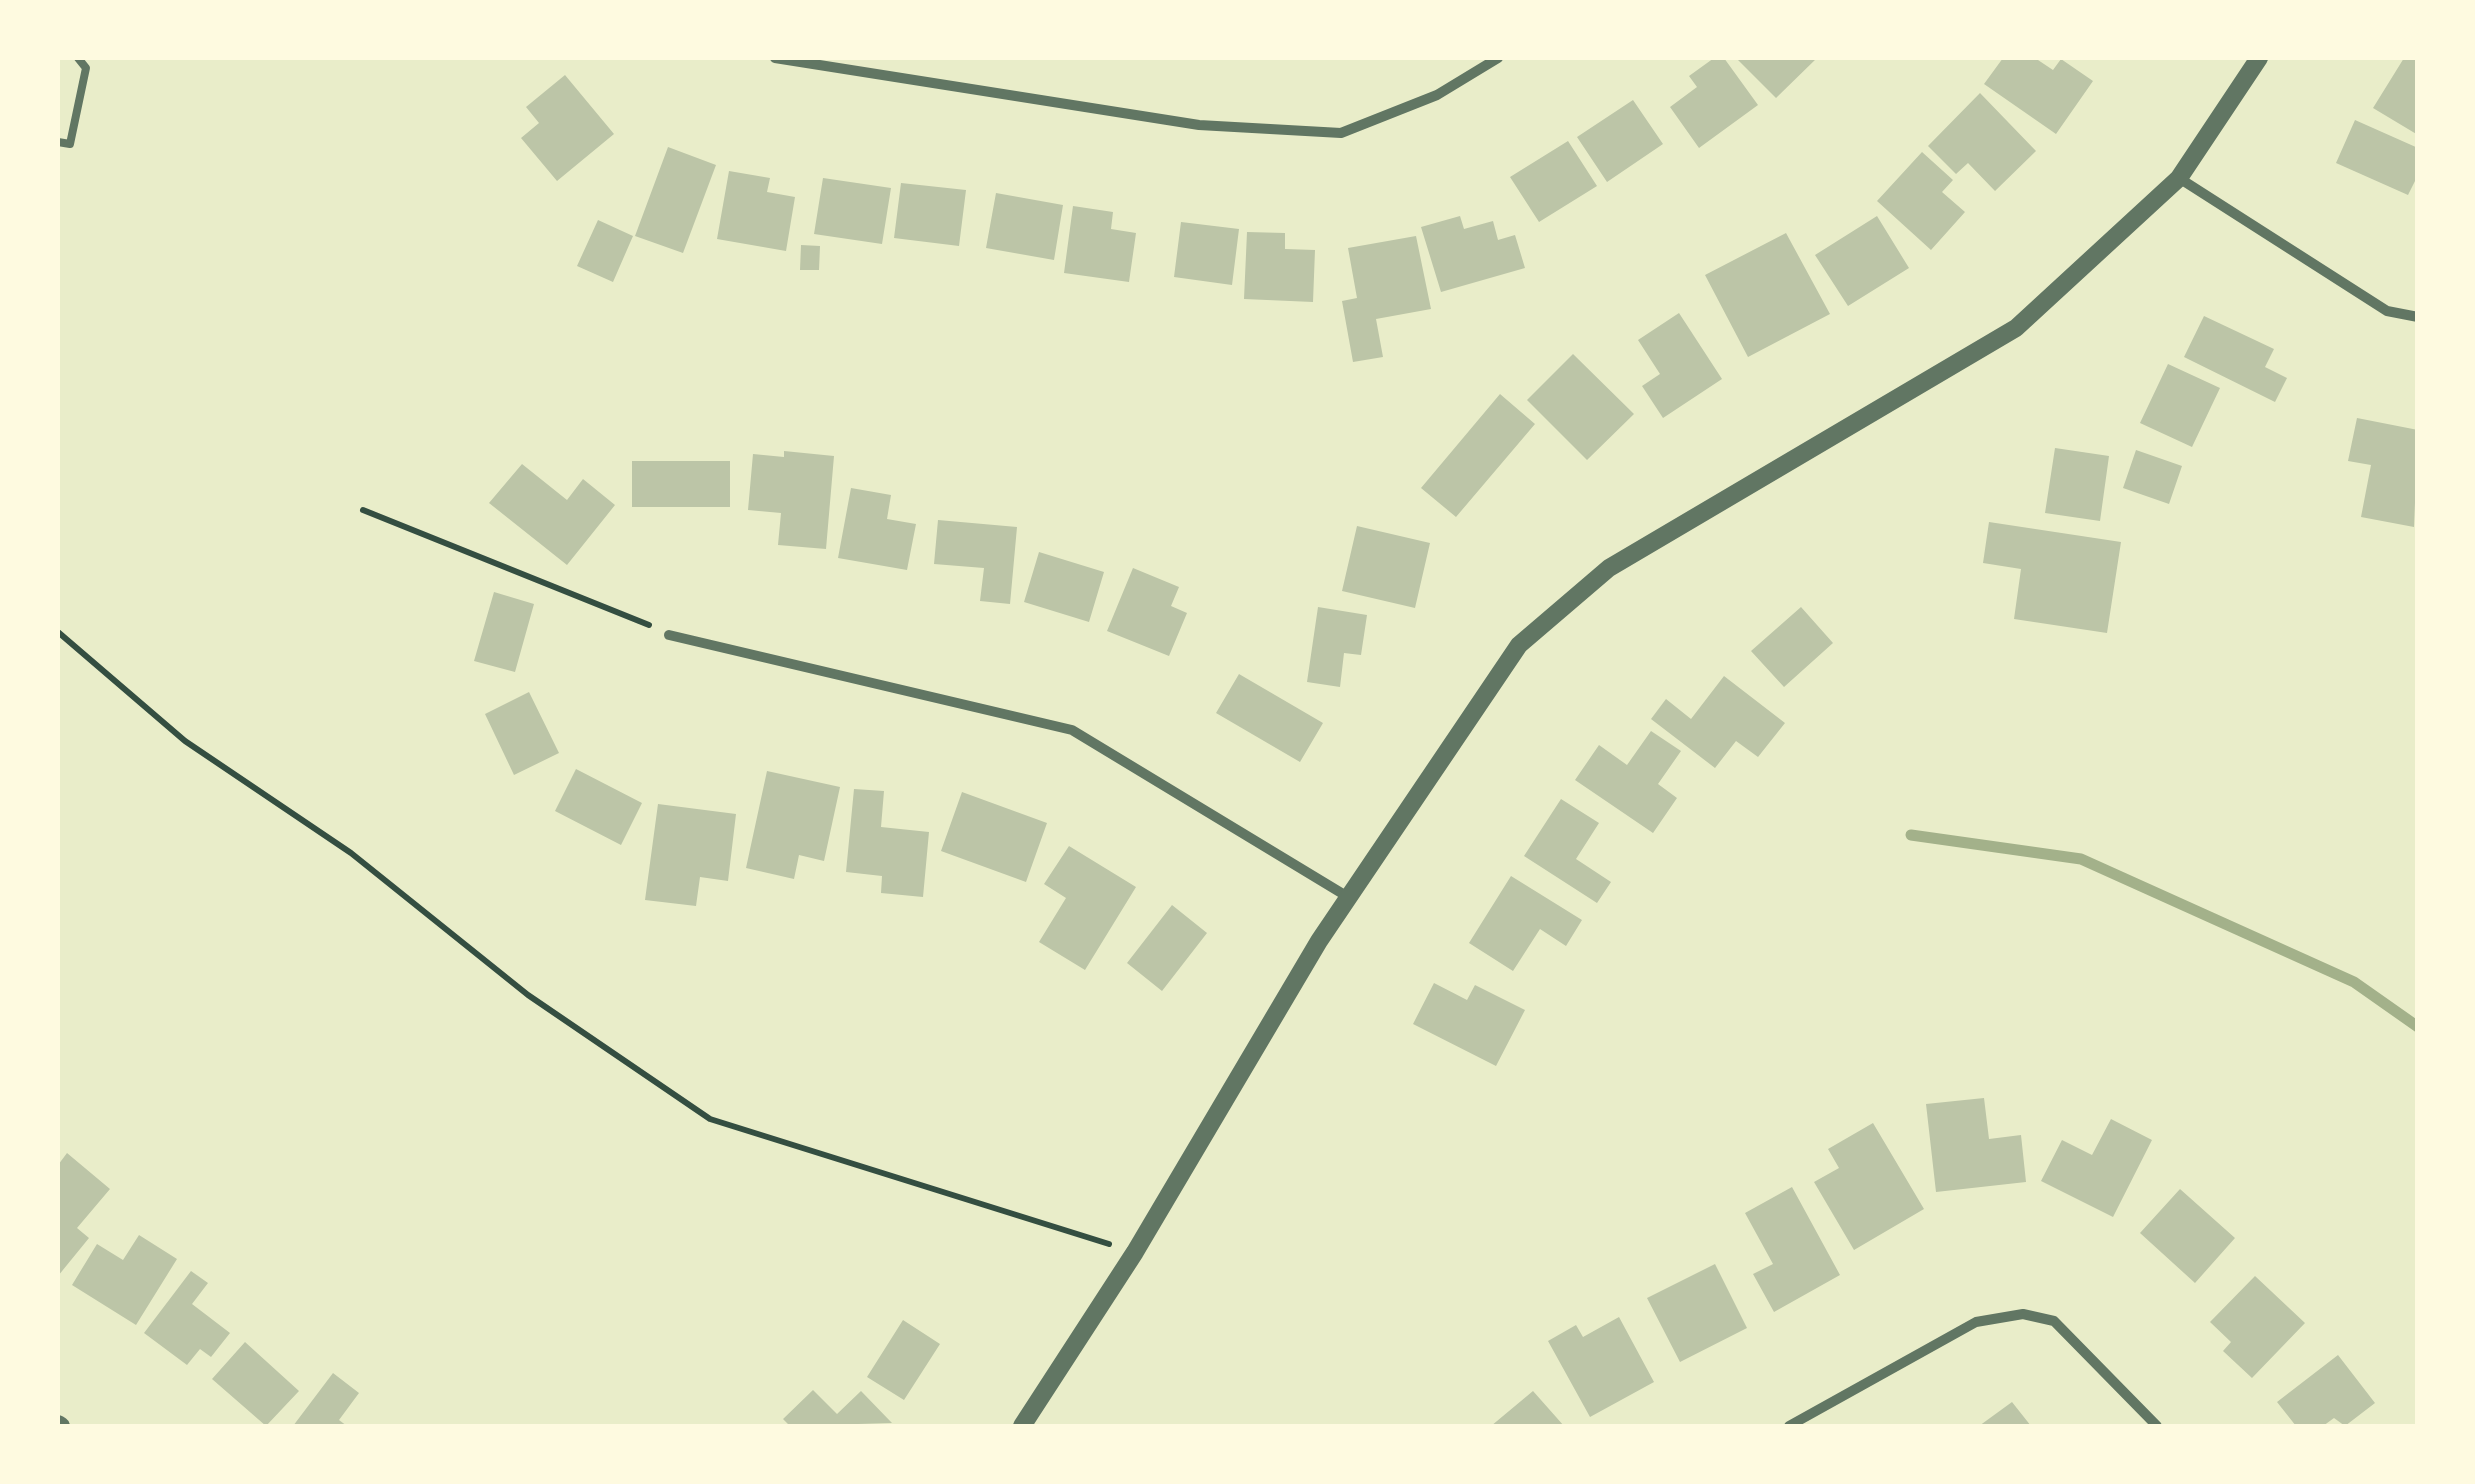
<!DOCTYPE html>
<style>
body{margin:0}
#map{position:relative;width:2475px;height:1484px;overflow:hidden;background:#e9edc9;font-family:"Nunito Sans",sans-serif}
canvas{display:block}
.frame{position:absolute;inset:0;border:60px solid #fefae0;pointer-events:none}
</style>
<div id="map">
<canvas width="2475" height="1484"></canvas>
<div class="frame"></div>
</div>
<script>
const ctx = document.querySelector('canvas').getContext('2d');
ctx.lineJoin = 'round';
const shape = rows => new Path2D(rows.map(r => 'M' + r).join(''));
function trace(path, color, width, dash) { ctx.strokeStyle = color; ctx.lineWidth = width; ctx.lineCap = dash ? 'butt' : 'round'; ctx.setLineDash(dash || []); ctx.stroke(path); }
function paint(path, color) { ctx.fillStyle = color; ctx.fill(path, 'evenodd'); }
trace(shape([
 [1911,835,2081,859,2354,982,2418,1027]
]), '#a3b18a', 11);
paint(shape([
 [1714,58,1724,58,1758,105,1699,148,1670,107,1697,87,1689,76],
 [1736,58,1817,58,1776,98],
 [2003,58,2035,58,2053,70,2061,59,2093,81,2056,134,1984,84],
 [2404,58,2418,58,2418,135,2373,108],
 [565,75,614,134,557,181,521,138,539,123,526,107],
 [1980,93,2036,151,1995,191,1968,163,1956,174,1928,146],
 [1633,100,1663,144,1607,182,1577,137],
 [2355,120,2418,148,2418,175,2408,195,2336,163],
 [1568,141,1597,186,1539,222,1510,177],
 [668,147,716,165,683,253,635,236],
 [1922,152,1953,180,1942,192,1965,212,1931,250,1877,201],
 [729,171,770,178,767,192,795,197,786,251,717,239],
 [823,178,891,188,882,244,814,234],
 [901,183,966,190,959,246,894,238],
 [996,193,1063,205,1054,260,986,248],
 [1073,206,1113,212,1111,229,1136,233,1129,282,1064,273],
 [1460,216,1464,229,1493,221,1498,240,1515,235,1525,268,1441,292,1421,227],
 [1877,216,1909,268,1848,306,1815,255],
 [598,220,633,236,613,282,577,266],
 [1181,222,1239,229,1232,285,1174,277],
 [1247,232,1285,233,1285,249,1315,250,1313,302,1244,299],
 [1786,233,1830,314,1748,357,1705,275],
 [1416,236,1431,309,1376,319,1383,357,1353,362,1342,301,1357,298,1348,248],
 [801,245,820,246,819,270,800,270],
 [1679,313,1722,379,1663,418,1642,386,1660,374,1638,340],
 [2204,316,2274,349,2265,367,2287,378,2275,402,2184,357],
 [1573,354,1634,414,1587,460,1527,400],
 [2168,364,2220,388,2192,447,2140,423],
 [1500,394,1535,424,1456,517,1421,488],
 [2357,418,2418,430,2414,527,2361,517,2371,465,2348,461],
 [2055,448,2109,456,2100,521,2045,513],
 [2136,450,2182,466,2169,504,2123,488],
 [784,451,834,456,826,549,778,545,781,513,748,510,753,454,784,457],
 [632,461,730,461,730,507,632,507],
 [522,464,567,500,583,479,615,505,567,565,489,503],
 [851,488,891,495,887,519,916,524,907,570,838,558],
 [938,520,1017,527,1010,604,980,601,984,568,934,564],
 [1989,522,2121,542,2107,633,2014,619,2021,569,1983,563],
 [1357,526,1430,543,1415,608,1342,591],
 [1039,552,1104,572,1089,622,1024,602],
 [1133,568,1179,587,1171,606,1187,613,1169,656,1107,631],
 [494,592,534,604,515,672,474,661],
 [1318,607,1367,615,1361,655,1344,653,1340,687,1307,682],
 [1801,607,1833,643,1784,687,1751,651],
 [1239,674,1323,723,1300,762,1216,713],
 [1724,676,1785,723,1758,757,1736,741,1715,768,1651,719,1666,699,1691,719],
 [529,692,559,753,514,775,485,714],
 [1651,731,1681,751,1658,784,1677,798,1653,833,1575,780,1599,745,1627,765],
 [576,769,642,803,621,845,555,811],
 [767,771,840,787,824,861,799,855,794,879,746,868],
 [854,789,884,791,881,827,929,832,923,897,881,893,882,876,846,872],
 [962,792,1047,823,1026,882,941,851],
 [1561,799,1599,823,1576,859,1611,882,1597,903,1524,856],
 [658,804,736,814,728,881,700,877,696,906,645,900],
 [1069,846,1136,887,1085,970,1039,942,1066,898,1044,884],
 [1511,876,1582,920,1566,946,1540,929,1513,971,1469,943],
 [1172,905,1207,933,1162,991,1127,963],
 [1434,983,1467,1000,1475,985,1525,1010,1496,1066,1413,1024],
 [1984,1098,1989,1139,2021,1135,2026,1182,1936,1192,1926,1104],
 [2111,1119,2152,1140,2113,1217,2041,1181,2062,1140,2092,1155],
 [1873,1123,1924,1209,1854,1250,1814,1182,1839,1168,1828,1149],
 [67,1153,110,1189,77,1228,89,1238,58,1276,58,1165],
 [1792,1187,1840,1275,1774,1312,1753,1274,1773,1264,1745,1213],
 [2180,1189,2235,1238,2195,1283,2140,1233],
 [139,1235,177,1259,136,1325,72,1285,97,1244,123,1260],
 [1715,1264,1747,1328,1680,1362,1647,1298],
 [191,1271,208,1283,192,1304,230,1333,211,1357,200,1349,187,1365,144,1333],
 [2255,1276,2305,1323,2252,1378,2223,1351,2231,1342,2210,1322],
 [1619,1317,1654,1382,1590,1417,1548,1341,1576,1325,1583,1337],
 [903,1320,940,1344,904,1400,867,1377],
 [245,1342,299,1391,266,1426,212,1379],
 [2338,1355,2375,1403,2345,1426,2334,1418,2323,1426,2296,1426,2277,1402],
 [333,1373,359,1393,339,1420,347,1426,293,1426],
 [813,1390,837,1414,861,1391,892,1423,790,1426,783,1419],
 [1533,1391,1564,1426,1491,1426],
 [2012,1402,2031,1426,1979,1426]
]), '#bcc5a7');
trace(shape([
 [363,510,649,625],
 [58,632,185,741,351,853,528,995,710,1119,1109,1244]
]), '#344e41', 6);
trace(shape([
 [58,142,70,144,86,68,78,58]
]), '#617663', 8);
trace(shape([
 [775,58,1199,125,1341,133,1437,95,1498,58],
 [2179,178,2387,311,2418,317],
 [669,635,1072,730,1348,897],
 [1789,1426,1976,1322,2023,1314,2054,1321,2157,1426]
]), '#617663', 10);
trace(shape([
 [58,1424,61,1426],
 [1022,1426,1135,1252,1319,941,1519,645,1609,568,2016,328,2179,178,2259,58]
]), '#617663', 18);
</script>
